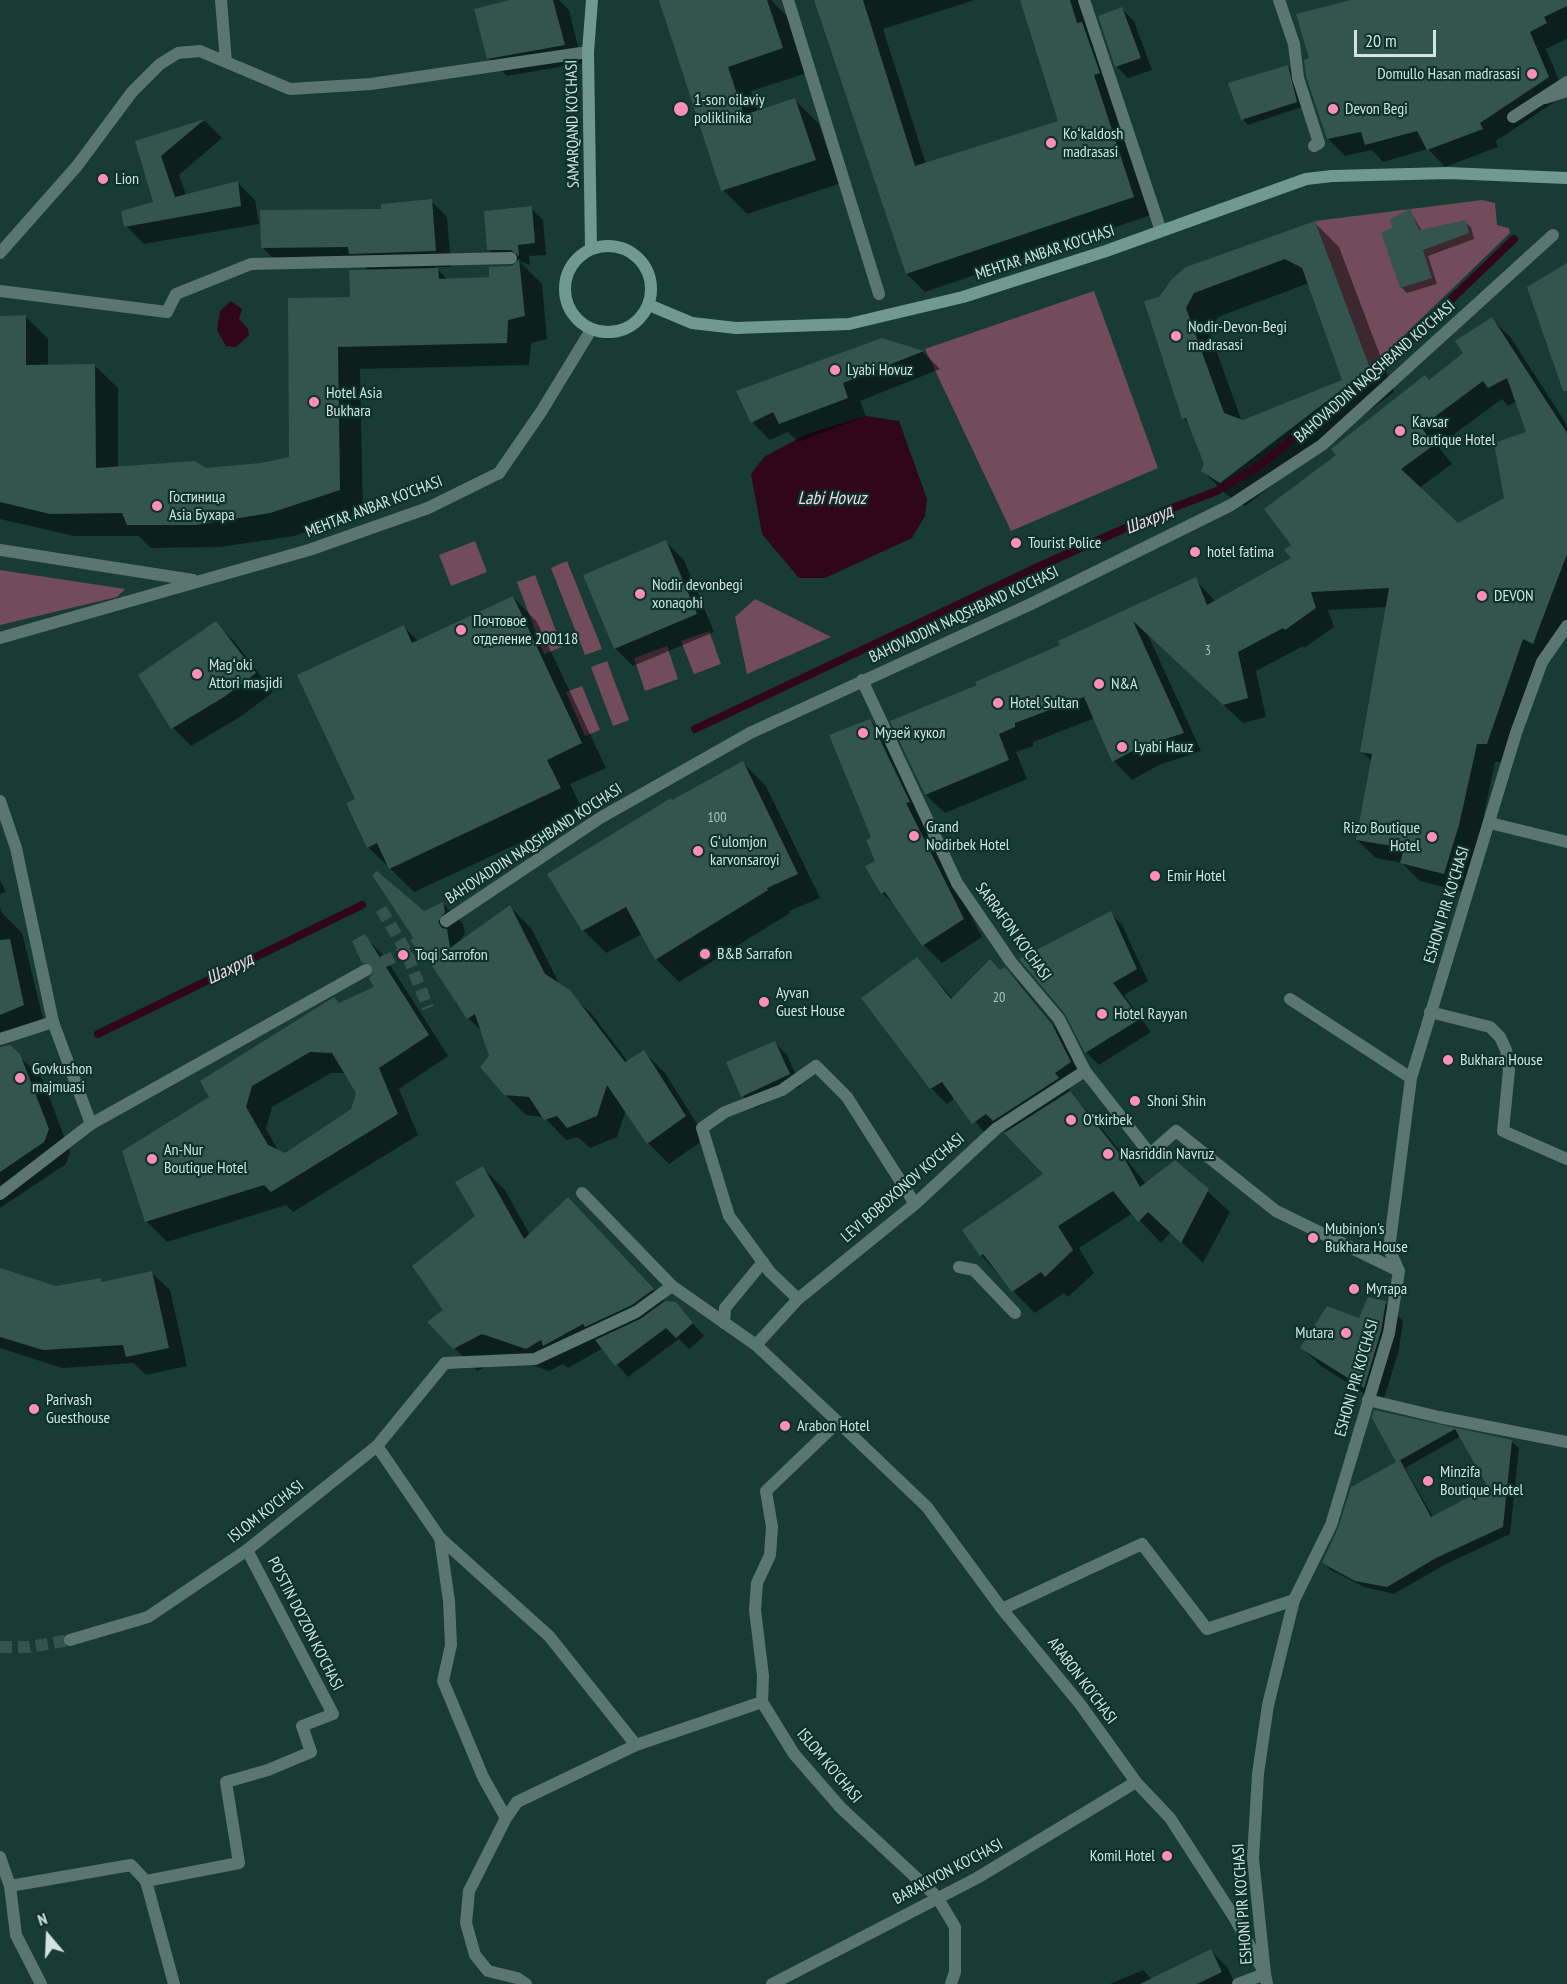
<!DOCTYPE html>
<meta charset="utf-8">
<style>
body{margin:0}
#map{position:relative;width:1567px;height:1984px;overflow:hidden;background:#193b35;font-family:"PT Sans Narrow",sans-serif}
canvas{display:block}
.north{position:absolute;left:18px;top:1906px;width:60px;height:60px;-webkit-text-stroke:4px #0d312b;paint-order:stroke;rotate:341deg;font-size:16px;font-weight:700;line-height:24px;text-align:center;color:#d1e4df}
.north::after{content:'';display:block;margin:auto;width:21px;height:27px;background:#d1e4df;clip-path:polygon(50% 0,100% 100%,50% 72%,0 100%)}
.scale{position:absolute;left:1354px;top:30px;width:82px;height:27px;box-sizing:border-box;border:3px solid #d1e4df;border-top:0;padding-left:8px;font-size:18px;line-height:21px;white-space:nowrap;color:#d1e4df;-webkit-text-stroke:4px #0d312b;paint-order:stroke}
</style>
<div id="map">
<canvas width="1567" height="1984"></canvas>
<div class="north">N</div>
<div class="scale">20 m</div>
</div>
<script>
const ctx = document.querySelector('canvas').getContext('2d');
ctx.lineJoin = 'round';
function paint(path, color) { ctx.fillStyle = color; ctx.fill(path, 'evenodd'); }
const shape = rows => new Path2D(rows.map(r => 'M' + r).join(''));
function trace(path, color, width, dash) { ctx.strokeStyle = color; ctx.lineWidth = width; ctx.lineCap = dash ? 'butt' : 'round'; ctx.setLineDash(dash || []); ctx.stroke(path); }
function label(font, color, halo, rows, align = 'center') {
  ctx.font = font + ' "PT Sans Narrow",sans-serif'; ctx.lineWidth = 4.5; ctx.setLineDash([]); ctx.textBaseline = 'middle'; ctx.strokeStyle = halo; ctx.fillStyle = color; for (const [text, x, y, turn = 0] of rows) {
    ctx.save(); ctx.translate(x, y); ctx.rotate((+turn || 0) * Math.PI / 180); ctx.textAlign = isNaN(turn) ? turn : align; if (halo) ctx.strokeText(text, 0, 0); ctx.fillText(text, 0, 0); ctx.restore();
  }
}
paint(shape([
 [1482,200,1495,203,1497,225,1509,228,1510,233,1370,368,1315,221],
 [1094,291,1158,468,1011,531,925,349],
 [475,541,487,572,451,586,439,555],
 [567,561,602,649,585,655,551,568],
 [0,570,125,589,117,597,0,625],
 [535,575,562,647,544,654,517,582],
 [755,599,831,637,747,674,735,617],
 [709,631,721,664,694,674,681,641],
 [667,646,678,679,645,691,634,658],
 [607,661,629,720,613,726,591,667],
 [582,686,600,730,585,736,566,692]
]), '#724c5a');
paint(shape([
 [231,301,242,309,239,319,248,329,249,335,236,347,226,346,217,330,220,311],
 [866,416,899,421,927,499,925,516,912,538,825,578,799,578,762,534,751,474,764,457,807,434]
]), '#30071a');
paint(shape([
 [516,0,559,0,569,10,582,63,507,76,488,58],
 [660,0,771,0,788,17,807,73,751,91,758,112,795,100,819,124,839,184,747,214,723,190],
 [815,0,975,0,883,29,926,164,1060,122,1021,0,1081,0,1151,215,925,292,907,274],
 [1349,0,1567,0,1567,39,1546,49,1565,95,1496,141,1498,147,1445,167,1428,149,1383,162,1372,150,1345,156,1328,139,1311,59],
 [1122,9,1134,21,1152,70,1128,78,1116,66],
 [1288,66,1293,72,1302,107,1248,125,1243,119],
 [205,121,222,138,179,175,186,195,237,182,255,200,259,224,144,244,126,226,155,203,137,142],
 [431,201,447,217,451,267,435,267,448,280,491,278,512,268,519,261,501,262,489,250,531,208,543,220,546,255,529,256,530,265,519,261,542,284,547,339,531,343,529,365,360,369,363,513,294,536,220,547,151,548,139,536,74,536,0,519,0,318,25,316,48,339,48,366,94,365,118,388,118,468,206,470,262,465,291,458,352,298,368,271,360,263,278,263,262,247,383,211],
 [1410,211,1422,231,1465,222,1471,227,1474,239,1428,256,1437,284,1407,293,1401,287],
 [1315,223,1339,247,1394,392,1245,506,1227,495,1203,471,1205,464,1190,425,1183,418,1159,298],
 [1309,283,1344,381,1242,422,1210,333,1218,317],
 [1492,319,1511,338,1567,425,1567,620,1551,661,1542,657,1506,762,1495,762,1478,844,1463,892,1420,881,1402,863,1376,858,1357,840,1372,761,1362,752,1387,607,1328,610,1334,627,1304,648,1303,646,1256,671,1266,717,1243,723,1148,635,1201,751,1159,765,1132,780,1114,761,1095,718,1033,742,1033,746,1016,752,1027,779,945,813,926,795,892,722,979,686,1195,579,1216,602,1293,559,1293,545,1338,455,1465,353],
 [1502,399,1508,406,1517,401,1528,433,1506,499,1458,525,1419,488,1452,464,1438,446],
 [882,340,923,352,940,369,860,401,866,416,798,442,788,432,770,440,752,422],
 [666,542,684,560,714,632,633,666,615,648],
 [513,597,537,622,606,768,570,784,584,813,414,892,368,847,357,800,404,627,418,641],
 [216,623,234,641,273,692,243,715,191,746,173,728],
 [869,720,888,739,923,822,982,937,942,963,924,945,899,909,882,893,873,838],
 [743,763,766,786,820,898,789,911,790,913,679,982,656,959,642,934,606,953,583,930,673,801],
 [0,880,6,892,0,894],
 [443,904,463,924,465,933,457,945,510,907,531,928,560,985,591,1013,628,1062,644,1052,665,1073,706,1138,669,1164,648,1143,626,1110,617,1137,590,1148,578,1137,566,1140,544,1117,526,1115,505,1094,483,1032,468,1018,424,913],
 [0,907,2,913,22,933,45,1027,0,1046],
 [1110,913,1122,925,1148,981,1124,995,1151,1032,1099,1065,1087,1053,1067,1013],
 [364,936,385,957,448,1056,399,1089,418,1135,293,1212,286,1205,167,1242,146,1221,211,1098,339,1004,376,987,375,974,363,962],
 [331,1073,346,1073,358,1092,353,1110,285,1154,279,1152,266,1129,272,1107],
 [917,959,953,999,1004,969,1020,984,1067,1041,1086,1078,1069,1089,1072,1095,1091,1115,1146,1184,1175,1162,1230,1212,1203,1263,1171,1232,1161,1243,1133,1213,1079,1248,1094,1273,1068,1297,1064,1293,1035,1313,1013,1291,981,1255,1046,1175,1002,1128,989,1138,955,1098,947,1104,931,1088,864,999],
 [775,1043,787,1055,801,1086,755,1108,743,1096],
 [8,1046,42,1078,70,1152,66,1164,0,1208,0,1047],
 [483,1168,505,1190,530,1235,568,1199,666,1303,675,1304,704,1336,689,1349,679,1339,628,1377,603,1348,568,1368,563,1364,549,1371,506,1356,477,1371,430,1323,445,1311,476,1216],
 [0,1270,56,1288,101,1279,104,1283,151,1272,170,1290,187,1366,146,1375,134,1363,62,1368,0,1348],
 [1385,1303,1403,1321,1399,1350,1382,1405,1321,1366,1302,1348,1360,1320],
 [1375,1412,1511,1441,1519,1448,1510,1534,1444,1565,1394,1594,1364,1587,1331,1570,1323,1563,1398,1463,1374,1418],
 [1461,1436,1490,1488,1433,1517,1405,1468],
 [1211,1951,1227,1967,1235,1984,1110,1984,1143,1970,1152,1980]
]), '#0007');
trace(shape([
 [695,729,1031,570,1164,511,1217,491,1262,464,1393,355,1514,239],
 [98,1034,362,905]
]), '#30071a', 8);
paint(shape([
 [510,0,553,0,565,45,487,59,474,9],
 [659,0,767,0,783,48,728,67,744,115,795,98,816,160,721,191],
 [814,0,863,0,915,166,1058,121,1020,0,1070,0,1077,23,1082,22,1100,73,1094,75,1134,197,906,274],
 [1351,0,1567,0,1567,6,1544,17,1547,23,1530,32,1549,77,1480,123,1483,129,1427,150,1417,131,1365,145,1361,132,1327,139,1306,76,1304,60,1309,58,1296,14],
 [1122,7,1141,58,1115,67,1098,16],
 [1288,65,1297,102,1241,120,1228,83],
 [205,119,161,156,175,197,238,181,241,206,124,227,121,211,153,202,135,141],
 [432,199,436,251,349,254,348,247,261,248,260,210,381,209,381,204],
 [532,206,535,243,518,245,519,256,511,250,487,250,484,211],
 [1410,209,1419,230,1466,220,1469,233,1423,250,1432,278,1400,288,1381,233,1392,228,1390,219],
 [1315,221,1370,368,1220,483,1201,471,1204,464,1186,418,1182,419,1144,301,1159,297,1172,279,1186,267],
 [1285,259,1302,268,1342,380,1243,420,1224,413,1186,308,1194,293],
 [519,259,525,316,508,320,507,343,338,347,340,490,270,513,196,525,127,525,122,513,50,514,0,502,0,316,26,315,26,365,95,364,96,468,195,461,206,468,261,463,289,457,288,298,350,297,349,270,438,268,439,279,489,277,489,267,512,266],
 [1567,263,1567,391,1563,391,1527,287],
 [1492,317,1567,433,1567,554,1533,644,1523,639,1487,744,1477,744,1459,825,1444,874,1400,863,1404,848,1356,840,1372,754,1360,752,1389,588,1311,592,1316,608,1285,630,1283,628,1238,652,1248,698,1223,705,1133,621,1184,733,1140,747,1112,762,1084,697,1015,723,1015,727,999,734,1009,760,925,795,890,721,977,685,975,682,1060,645,1058,641,1196,577,1207,605,1291,558,1284,550,1291,545,1264,509,1336,455,1331,449,1425,375,1429,380,1463,353,1455,341],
 [1507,378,1526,432,1494,443,1504,498,1458,523,1401,469,1434,445,1421,427,1483,381,1488,388],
 [882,338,924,351,843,383,848,398,779,424,773,412,751,423,736,391],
 [666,540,697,614,614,649,583,575],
 [513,596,582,743,547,760,561,788,389,869,377,843,367,848,346,803,355,799,297,675,404,625,412,643],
 [216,621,256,673,224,697,171,729,138,675],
 [870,719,910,802,906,803,964,919,922,946,885,892,881,894,865,866,875,861,866,840,871,837,829,735],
 [743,761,798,874,767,888,768,890,655,960,626,907,582,931,547,874,671,798,672,800],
 [377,871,424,911,443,902,445,912,438,922,442,928,447,929,450,948,510,905,545,974,570,990,625,1062,644,1050,686,1116,647,1144,607,1085,597,1116,567,1128,557,1116,544,1120,529,1097,504,1095,480,1067,489,1056,475,1014,467,1019,372,875],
 [1111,911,1137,969,1113,983,1140,1019,1085,1053,1065,1014,1019,959],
 [365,934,429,1035,379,1068,398,1114,271,1192,264,1185,145,1222,122,1151,209,1097,200,1081,334,997,339,1003,374,987,369,978,373,974,373,967,370,963,362,963,352,941],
 [310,1052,332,1053,356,1093,351,1109,285,1153,268,1145,246,1107,252,1086],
 [10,939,24,1005,0,1015,0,940],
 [917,957,951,999,990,959,1000,970,1005,967,1052,1024,1071,1062,1055,1073,1059,1078,993,1121,986,1114,972,1124,942,1082,930,1089,861,998],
 [775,1041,790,1074,741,1097,726,1062],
 [10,1045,20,1054,49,1129,44,1142,0,1172,0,1047],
 [1070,1091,1127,1163,1140,1187,1175,1160,1209,1189,1181,1243,1148,1212,1138,1222,1113,1191,1058,1226,1073,1250,1045,1277,1041,1272,1012,1292,983,1254,980,1256,962,1230,1043,1174,1004,1133],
 [483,1166,524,1239,568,1197,654,1289,632,1305,585,1327,583,1324,543,1346,541,1340,526,1349,482,1334,453,1349,427,1322,443,1310,412,1266,475,1216,455,1182],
 [0,1268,56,1286,101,1278,102,1282,152,1271,169,1348,126,1357,123,1345,43,1350,0,1337],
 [1368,1297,1386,1301,1381,1331,1364,1388,1300,1348,1327,1306,1359,1318],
 [665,1301,676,1302,693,1323,676,1338,666,1328,615,1366,595,1340,640,1319],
 [1374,1410,1512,1440,1503,1527,1436,1558,1387,1587,1355,1581,1322,1563,1338,1528,1351,1487,1396,1462,1372,1418],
 [1455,1429,1488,1487,1431,1517,1400,1460,1397,1462],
 [1211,1949,1222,1972,1197,1984,1140,1984]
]), '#33554e');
trace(shape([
 [381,909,406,951,428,1008],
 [366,970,406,951,446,921],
 [0,1647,29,1647,70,1640]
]), '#35544e', 12, [12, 6]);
trace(shape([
 [1084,0,1161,231],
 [1545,98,1567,91],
 [499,473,541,412,591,330],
 [0,1039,53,1022],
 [582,1193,672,1286,756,1345,838,1422],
 [959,1267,974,1270,1015,1313],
 [1002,1609,1142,1544,1207,1629,1294,1600],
 [10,1886,131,1865,146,1881]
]), '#5b7570', 12);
trace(shape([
 [221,0,226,62],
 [788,0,879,294],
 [1279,0,1294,44,1298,78,1319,143,1314,146],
 [1513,117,1567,82],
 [0,253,77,166,132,92,160,64,178,53,200,51,290,89,371,84,588,52],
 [0,291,167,312,176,294,251,264,511,258],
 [0,550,193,580],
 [0,638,309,550,428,508,499,473],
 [862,680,957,883,1011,962,1059,1019,1085,1071,1150,1154,1176,1131,1276,1211,1399,1271],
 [0,801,16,848,53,1022,91,1124],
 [1490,823,1567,842],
 [446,921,600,818,750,733,1031,604,1231,505,1322,445,1553,235],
 [1290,999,1411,1078],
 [1430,1012,1490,1027,1500,1037,1506,1050,1509,1070,1503,1131,1567,1159],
 [0,1194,91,1124,366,970],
 [798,1299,770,1272,729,1216,702,1128,725,1112,782,1090,816,1066,847,1097,915,1204],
 [724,1323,725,1308,763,1262],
 [756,1345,798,1299,915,1204,997,1128,1085,1071],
 [1368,1400,1439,1417,1567,1442],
 [377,1446,440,1538,549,1636,636,1745],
 [440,1538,449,1601,451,1645,443,1681,483,1777,506,1818],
 [70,1640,148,1617,247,1550,377,1446,445,1363,535,1359,636,1312,672,1286],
 [0,1857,10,1886,16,1935,41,1984],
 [174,1984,146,1881,239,1863,226,1782,268,1770,311,1752,302,1726,333,1714,247,1550],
 [526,1984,517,1978,488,1971,475,1955,466,1923,469,1891,506,1818,517,1802,636,1745,762,1702],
 [772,1984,977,1878,1136,1782],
 [951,1984,955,1972,955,1927,937,1897,841,1808,794,1754,762,1702,763,1676,755,1610,757,1583,770,1555,772,1527,766,1491,838,1422,927,1507,1002,1609,1080,1704,1136,1782,1170,1818,1234,1917,1265,1974,1267,1984],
 [1238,1984,1265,1974,1253,1858,1258,1774,1268,1705,1294,1600,1331,1525,1389,1333,1399,1271,1389,1249,1411,1078,1516,733,1542,662,1567,626]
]), '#5b7570', 12);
trace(shape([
 '565 289a43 43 0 1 1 86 0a43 43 0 1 1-86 0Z',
 [591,248,588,52,592,0],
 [649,305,692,323,736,328,849,324,963,297,1106,251,1306,179,1332,176,1448,173,1567,178]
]), '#709a91', 12);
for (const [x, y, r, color] of [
 [1532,74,6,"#ff8eba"],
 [681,109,8,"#ff8eba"],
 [1333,109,6,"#ff8eba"],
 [1051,143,6,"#ff8eba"],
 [103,179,6,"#ff8eba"],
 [1176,336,6,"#ff8eba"],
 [835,370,6,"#ff8eba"],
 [314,402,6,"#ff8eba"],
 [1400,431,6,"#ff8eba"],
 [157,506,6,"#ff8eba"],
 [1016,543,6,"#ff8eba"],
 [1195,552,6,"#ff8eba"],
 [640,594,6,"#ff8eba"],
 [1482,596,6,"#ff8eba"],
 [461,630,6,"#ff8eba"],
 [197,674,6,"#ff8eba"],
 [1099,684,6,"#ff8eba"],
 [998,703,6,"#ff8eba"],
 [863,733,6,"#ff8eba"],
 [1122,747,6,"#ff8eba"],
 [914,836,6,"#ff8eba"],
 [1432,837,6,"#ff8eba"],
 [698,851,6,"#ff8eba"],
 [1155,876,6,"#ff8eba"],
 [705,954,6,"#ff8eba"],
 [403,955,6,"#ff8eba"],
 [764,1002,6,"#ff8eba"],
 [1102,1014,6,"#ff8eba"],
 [1448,1060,6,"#ff8eba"],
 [20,1078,6,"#ff8eba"],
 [1135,1101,6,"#ff8eba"],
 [1071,1120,6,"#ff8eba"],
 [1108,1154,6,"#ff8eba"],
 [152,1159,6,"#ff8eba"],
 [1313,1238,6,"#ff8eba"],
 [1354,1289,6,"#ff8eba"],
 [1346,1333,6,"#ff8eba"],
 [34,1409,6,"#ff8eba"],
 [785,1426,6,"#ff8eba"],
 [1428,1481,6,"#ff8eba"],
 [1167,1856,6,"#ff8eba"]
]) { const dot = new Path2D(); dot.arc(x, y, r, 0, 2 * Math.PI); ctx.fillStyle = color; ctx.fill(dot); trace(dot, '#0d312b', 2); }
label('14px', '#aac0bb', null, [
 ["3",1208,651],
 ["100",717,818],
 ["20",999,998]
]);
label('16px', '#d1e4df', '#0d312b', [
 ["Domullo Hasan madrasasi",1520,74,"right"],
 ["1-son oilaviy",694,100],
 ["poliklinika",694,118],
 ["Devon Begi",1345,109],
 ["Koʻkaldosh",1063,134],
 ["madrasasi",1063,152],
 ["Lion",115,179],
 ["Nodir-Devon-Begi",1188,327],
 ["madrasasi",1188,345],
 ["Lyabi Hovuz",847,370],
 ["Hotel Asia",326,393],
 ["Bukhara",326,411],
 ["Kavsar",1412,422],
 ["Boutique Hotel",1412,440],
 ["Гостиница",169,497],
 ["Asia Бухара",169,515],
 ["Tourist Police",1028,543],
 ["hotel fatima",1207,552],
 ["Nodir devonbegi",652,585],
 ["xonaqohi",652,603],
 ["DEVON",1494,596],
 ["Почтовое",473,621],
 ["отделение 200118",473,639],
 ["Magʻoki",209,665],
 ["Attori masjidi",209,683],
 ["N&A",1111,684],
 ["Hotel Sultan",1010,703],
 ["Музей кукол",875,733],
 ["Lyabi Hauz",1134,747],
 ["Grand",926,827],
 ["Nodirbek Hotel",926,845],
 ["Rizo Boutique",1420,828,"right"],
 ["Hotel",1420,846,"right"],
 ["Gʻulomjon",710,842],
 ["karvonsaroyi",710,860],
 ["Emir Hotel",1167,876],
 ["B&B Sarrafon",717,954],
 ["Toqi Sarrofon",415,955],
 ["Ayvan",776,993],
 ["Guest House",776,1011],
 ["Hotel Rayyan",1114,1014],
 ["Bukhara House",1460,1060],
 ["Govkushon",32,1069],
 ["majmuasi",32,1087],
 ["Shoni Shin",1147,1101],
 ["O'tkirbek",1083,1120],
 ["An-Nur",164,1150],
 ["Boutique Hotel",164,1168],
 ["Nasriddin Navruz",1120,1154],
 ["Mubinjon's",1325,1229],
 ["Bukhara House",1325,1247],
 ["Мутара",1366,1289],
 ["Mutara",1334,1333,"right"],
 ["Parivash",46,1400],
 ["Guesthouse",46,1418],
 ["Arabon Hotel",797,1426],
 ["Minzifa",1440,1472],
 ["Boutique Hotel",1440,1490],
 ["Komil Hotel",1155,1856,"right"]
], 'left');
label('16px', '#d1e4df', '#0d312b', [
 ["SAMARQAND KO'CHASI",573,124,-91],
 ["MEHTAR ANBAR KO'CHASI",1045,253,-18],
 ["BAHOVADDIN NAQSHBAND KO'CHASI",1375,372,-41],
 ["MEHTAR ANBAR KO'CHASI",374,507,-21],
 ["BAHOVADDIN NAQSHBAND KO'CHASI",964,615,-25],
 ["BAHOVADDIN NAQSHBAND KO'CHASI",534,844,-33],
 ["ESHONI PIR KO'CHASI",1447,905,-73],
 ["SARRAFON KO'CHASI",1013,932,54],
 ["LEVI BOBOXONOV KO'CHASI",903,1188,-41],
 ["ESHONI PIR KO'CHASI",1357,1378,-74],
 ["ISLOM KO'CHASI",266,1512,-38],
 ["PO'STIN DO'ZON KO'CHASI",305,1624,63],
 ["ARABON KO'CHASI",1082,1681,53],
 ["ISLOM KO'CHASI",829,1766,50],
 ["BARAKIYON KO'CHASI",948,1872,-28],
 ["ESHONI PIR KO'CHASI",1243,1904,-94]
]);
label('italic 18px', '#f9d7e2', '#0d312b', [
 ["Labi Hovuz",832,499],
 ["Шахруд",1149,520,-23],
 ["Шахруд",230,969,-26]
]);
</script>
